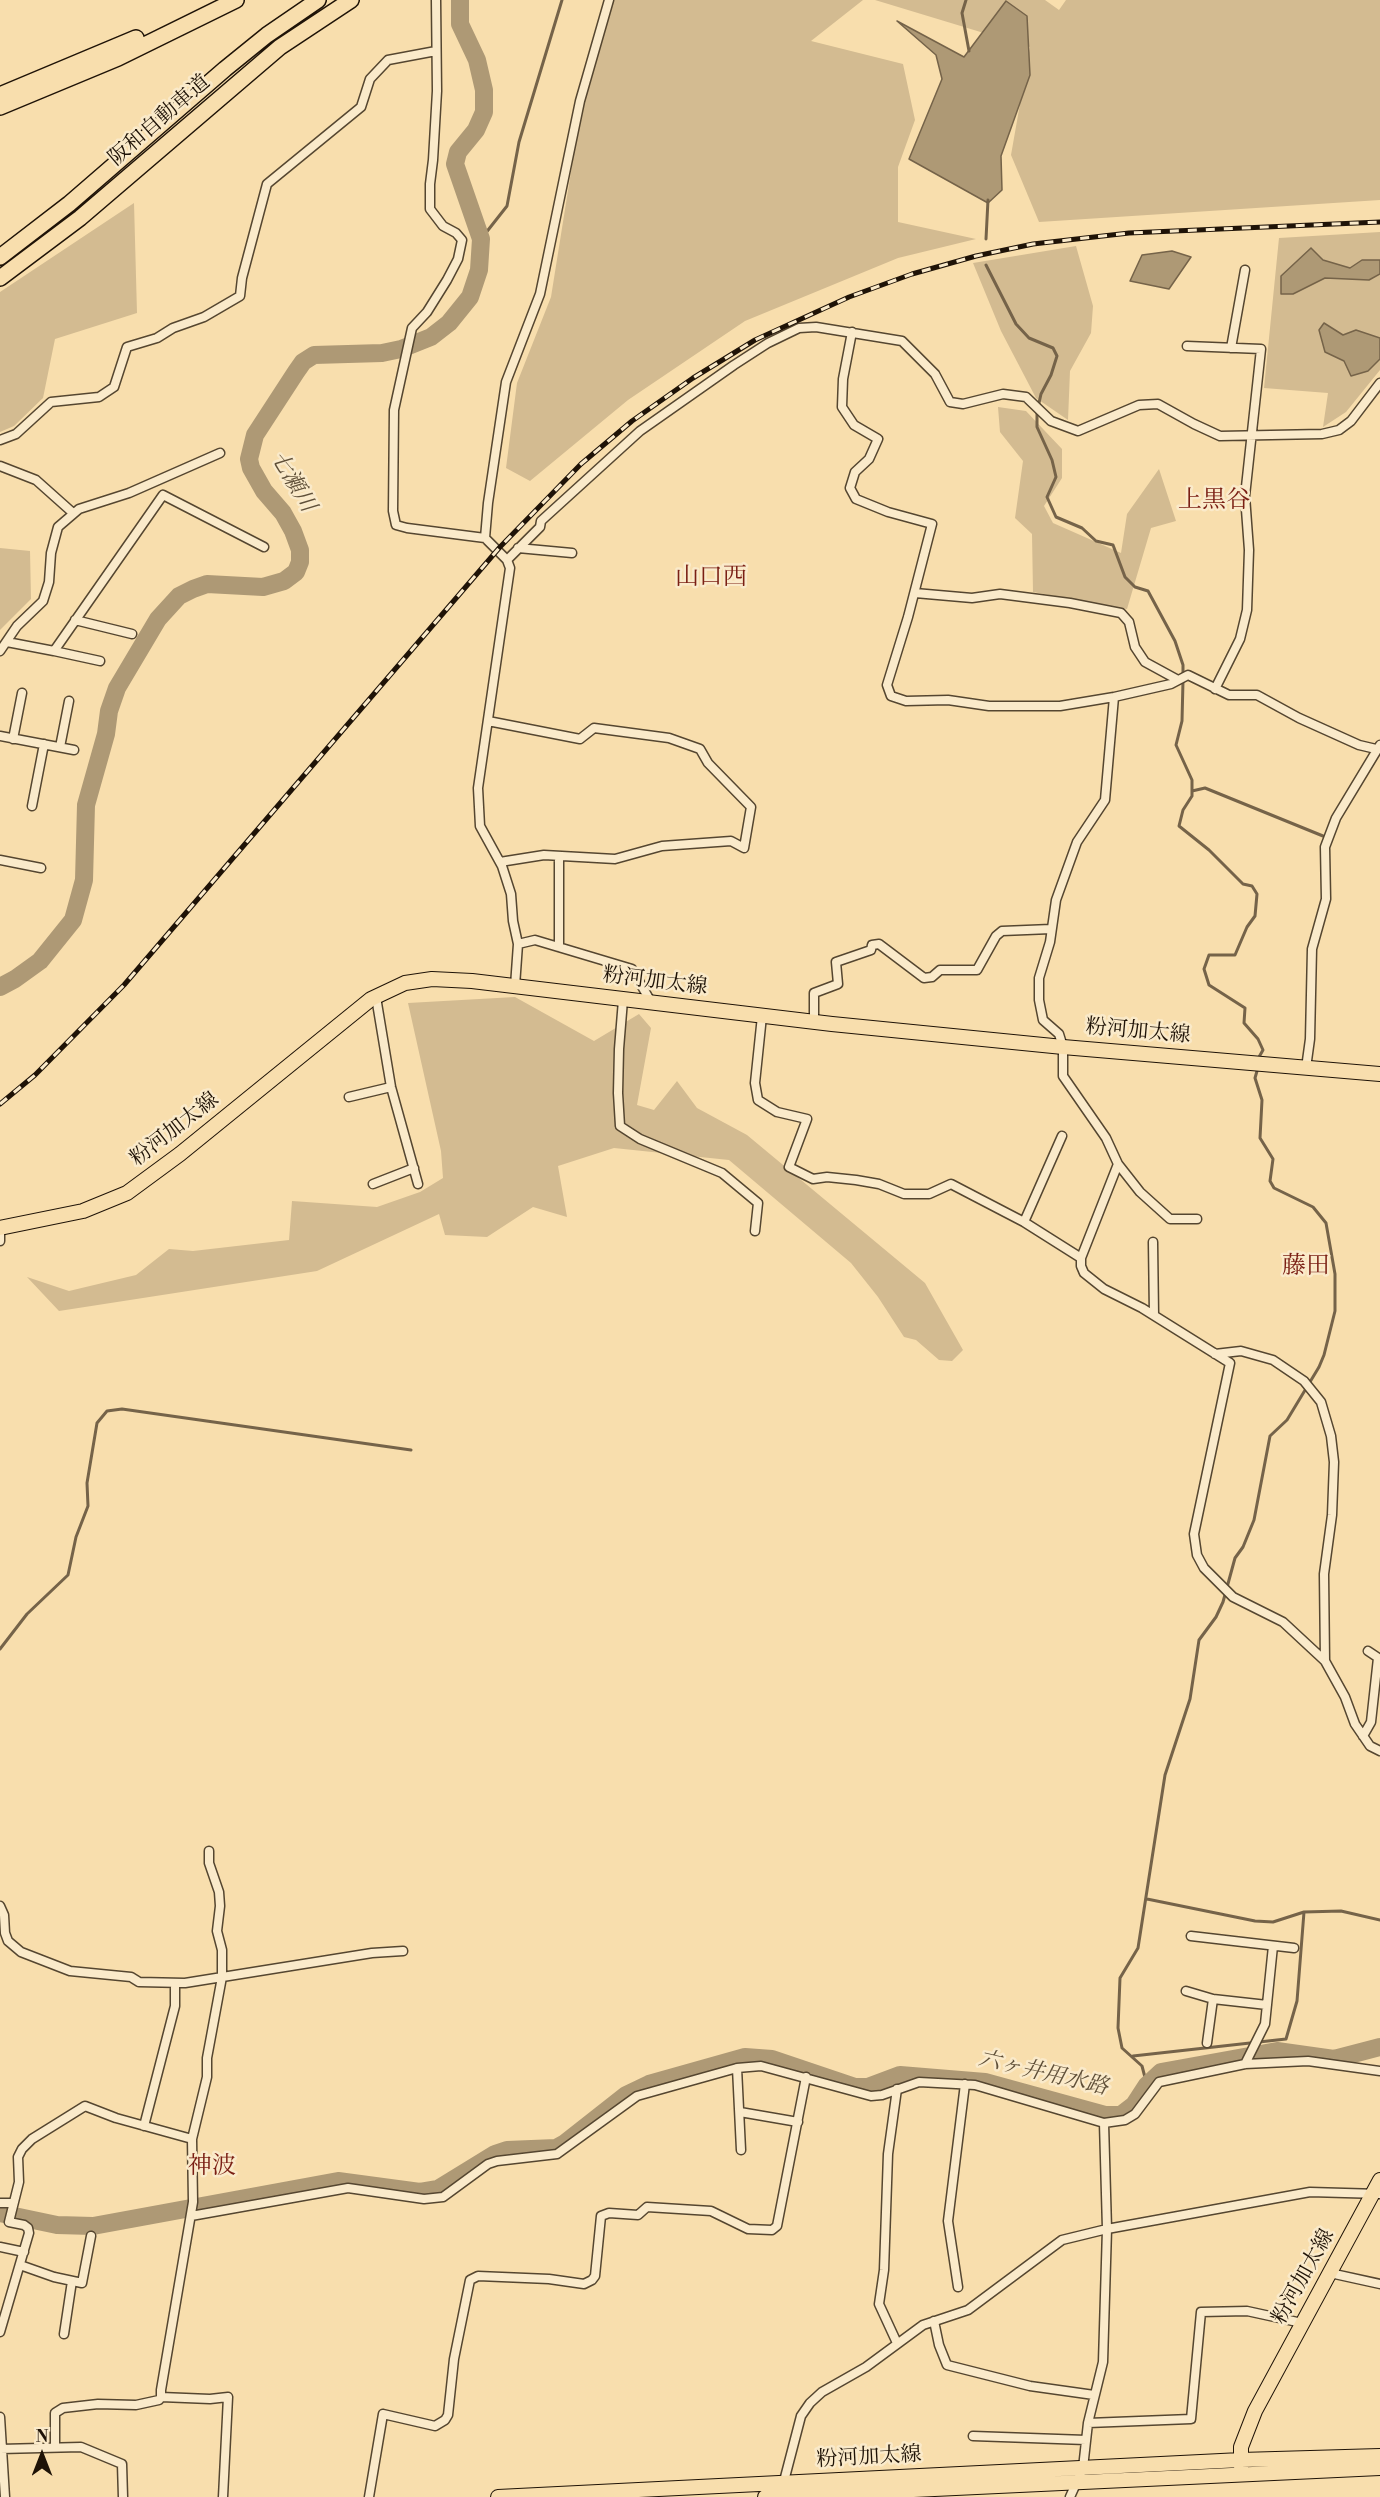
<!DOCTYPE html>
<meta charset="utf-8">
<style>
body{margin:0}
#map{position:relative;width:1380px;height:2497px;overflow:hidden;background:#f8dead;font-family:"Libre Bodoni",serif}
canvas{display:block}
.north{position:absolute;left:12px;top:2425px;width:60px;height:60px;-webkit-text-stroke:4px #faeaca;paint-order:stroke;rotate:0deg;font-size:16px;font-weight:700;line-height:24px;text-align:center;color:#1f1307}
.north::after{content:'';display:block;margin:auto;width:21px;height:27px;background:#1f1307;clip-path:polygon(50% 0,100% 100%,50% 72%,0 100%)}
</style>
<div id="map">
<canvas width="1380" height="2497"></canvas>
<div class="north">N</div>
</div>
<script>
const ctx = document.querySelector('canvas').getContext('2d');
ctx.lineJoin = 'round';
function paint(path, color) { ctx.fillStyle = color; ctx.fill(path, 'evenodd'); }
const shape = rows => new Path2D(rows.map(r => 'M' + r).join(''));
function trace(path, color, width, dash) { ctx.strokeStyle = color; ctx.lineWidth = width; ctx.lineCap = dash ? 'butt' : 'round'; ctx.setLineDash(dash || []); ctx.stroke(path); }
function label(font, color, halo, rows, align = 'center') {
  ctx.font = font + ' "Libre Bodoni","Noto Serif JP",serif'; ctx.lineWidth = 5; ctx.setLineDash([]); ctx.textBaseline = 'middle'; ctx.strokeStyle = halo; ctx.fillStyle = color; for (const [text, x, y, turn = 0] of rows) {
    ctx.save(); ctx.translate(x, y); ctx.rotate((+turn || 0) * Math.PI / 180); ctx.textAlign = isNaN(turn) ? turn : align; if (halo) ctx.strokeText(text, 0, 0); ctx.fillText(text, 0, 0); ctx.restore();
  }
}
paint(shape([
 [610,0,863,0,811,41,903,64,915,120,898,167,898,222,976,239,898,258,745,321,628,400,530,481,506,468,517,383,551,297,581,109],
 [875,0,1045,0,1059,10,1066,0,1380,0,1380,200,1039,222,1011,155,1030,47],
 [134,203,137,313,55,339,43,398,14,426,0,432,0,292],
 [1380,232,1380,370,1346,412,1323,427,1328,393,1264,388,1279,238],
 [1076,246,1093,306,1091,333,1070,371,1068,420,1036,398,1001,331,973,263],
 [998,407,1026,411,1062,449,1062,478,1044,506,1053,523,1121,553,1127,514,1159,469,1176,521,1151,528,1127,609,1033,592,1032,534,1015,518,1023,461,1000,432],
 [0,548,30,551,31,599,0,630],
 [515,997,594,1041,639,1014,651,1028,637,1105,654,1110,677,1081,697,1108,747,1135,925,1283,963,1350,952,1361,939,1360,916,1340,904,1337,878,1297,851,1263,729,1160,614,1148,558,1166,567,1217,533,1207,487,1237,445,1235,439,1214,317,1271,59,1311,27,1277,69,1291,136,1275,169,1249,193,1251,289,1240,292,1201,377,1207,420,1192,443,1178,441,1151,408,1003]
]), '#d3bb91');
const water = shape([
 [1006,1,1027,16,1030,75,1001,156,1002,190,988,203,909,159,942,79,936,55,897,21,964,57,1006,1],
 [1311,248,1323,260,1350,268,1362,260,1380,260,1380,274,1369,280,1325,278,1293,294,1281,294,1281,276,1311,248],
 [1172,251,1191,257,1169,289,1130,281,1142,255,1172,251],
 [1324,323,1343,335,1356,330,1380,338,1380,359,1368,371,1351,376,1344,361,1325,352,1319,330,1324,323]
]);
paint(water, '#ae9975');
trace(water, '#756349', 1.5);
trace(shape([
 [966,0,962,13,969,51],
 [481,239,507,206,519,142,562,0],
 [986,239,988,200],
 [986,265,1016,324,1029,338,1053,348,1057,356,1051,375,1041,394,1037,412,1037,427,1052,460,1056,477,1047,497,1056,517,1082,528,1096,541,1113,545,1125,577,1135,587,1148,591,1175,641,1183,665,1183,675],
 [1183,681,1182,721,1176,745,1192,780,1192,796,1183,810,1179,826,1209,850,1243,884,1252,886,1257,894,1255,916,1247,927,1235,955,1209,955,1204,969,1209,985,1245,1008,1244,1023,1258,1039,1263,1050,1259,1057],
 [1192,791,1205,788,1323,836],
 [0,1649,27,1614,68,1575,76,1537,88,1506,87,1483,97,1423,107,1411,122,1409,411,1450],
 [1147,1899,1255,1921,1273,1922,1304,1912,1341,1911,1380,1920],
 [1133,2056,1286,2039,1297,2001,1304,1912],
 [1147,2085,1142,2066,1122,2048,1118,2028,1120,1978,1138,1948,1165,1775,1190,1699,1199,1640,1216,1617,1223,1602,1235,1558,1243,1547,1254,1520,1270,1436,1287,1420,1319,1367,1324,1355,1335,1311,1335,1274,1326,1223,1313,1207,1274,1188,1270,1181,1273,1159,1260,1138,1262,1100,1255,1078,1257,1071]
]), '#756349', 3);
trace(shape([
 [0,987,15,979,40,961,73,920,84,880,86,805,106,734,109,711,117,688,158,619,179,596,193,589,207,584,263,587,284,581,296,572,300,562,300,550,293,531,283,513,264,491,251,468,249,459,255,435,296,372,303,362,314,355,382,353,401,349,431,337,449,323,470,297,479,270,481,239,455,164,458,152,476,130,484,112,484,90,477,60,460,24,460,0],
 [0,2213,57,2225,93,2226,338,2181,420,2192,438,2189,495,2154,507,2150,556,2148,565,2143,626,2095,649,2084,745,2057,772,2059,855,2087,868,2087,900,2075,985,2082,1105,2115,1121,2115,1134,2105,1147,2085,1161,2072,1277,2051,1334,2059,1380,2047]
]), '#ae9975', 18);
const minor = shape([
 [436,0,437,91,433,160,430,184,430,209,443,226,456,233,462,240,458,259,447,280,427,312,412,328,394,410,393,511,396,525,407,528,485,538,507,560,510,568,478,788,480,826,502,866,511,894,513,921,518,944,515,986],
 [852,332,843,379,842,407,854,425,878,439,869,459,855,472,850,488,856,499,888,512,932,524,908,617,887,685,891,696,906,701,948,700,989,706,1060,706,1114,697,1171,684,1188,675,1229,695,1257,695,1299,718,1359,745,1376,749],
 [1187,346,1261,349,1245,496,1249,550,1247,610,1240,639,1215,689],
 [1231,348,1245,270],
 [0,440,16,434,51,402,99,397,114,387,127,347,157,338,173,328,204,317,240,296,242,278,267,184,361,107,370,79,388,60,436,51],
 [0,466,36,480,73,513],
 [485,538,488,503,506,382,540,294,580,101,609,0],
 [518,548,572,553],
 [507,560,540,527,541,521,640,431,734,365,768,343,799,328,816,327,902,341,935,374,950,402,963,404,1003,394,1026,397,1051,421,1078,431,1139,405,1158,404,1194,424,1220,436,1322,434,1339,430,1351,421,1380,383],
 [915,593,972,598,1000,594,1070,603,1121,613,1129,622,1135,647,1145,662,1178,680],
 [75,620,132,634],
 [7,642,54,651,163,495,264,547],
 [0,651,17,626,43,601,49,582,51,553,58,527,79,509,129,493,220,453],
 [54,651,100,661],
 [1114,697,1105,800,1077,842,1056,900,1050,942,1039,978,1039,1000,1043,1020,1059,1034,1063,1047,1063,1076,1106,1138,1118,1164,1081,1258,1081,1266,1084,1273,1104,1289,1142,1308,1230,1363,1194,1534,1197,1555,1204,1568,1233,1597,1283,1622,1325,1661,1345,1697,1355,1724,1370,1746,1380,1751],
 [488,721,580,739,594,728,669,738,700,749,708,763,751,807,744,848,731,841,662,846,615,859,544,855,500,862],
 [0,736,74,750],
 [13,739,22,693],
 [60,747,69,701],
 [32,806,44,744],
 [0,860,41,868],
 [518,944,535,940,632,969,651,1002],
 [559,947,559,856],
 [376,997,391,1087,418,1184],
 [623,1000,619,1049,618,1093,620,1126,640,1139,722,1173,758,1203,755,1231],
 [762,1016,755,1083,758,1100,777,1112,807,1119,789,1167,813,1179,827,1177,856,1180,879,1184,904,1194,929,1194,951,1184,1024,1222,1081,1258],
 [814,1022,814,993,838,984,836,962,871,950,872,945,879,944,924,978,932,977,940,970,977,970,996,936,1002,931,1051,929],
 [1306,1068,1310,1039,1312,949,1326,899,1325,847,1336,818,1380,745],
 [349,1097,391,1087],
 [1118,1164,1140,1192,1170,1219,1197,1219],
 [373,1184,414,1168],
 [1024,1222,1062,1136],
 [0,1232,0,1241],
 [1153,1242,1154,1315],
 [1215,1354,1241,1351,1273,1360,1304,1381,1321,1402,1331,1436,1334,1462,1332,1515,1324,1574,1325,1661],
 [1368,1651,1380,1659],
 [1363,1736,1371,1722,1378,1658],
 [209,1851,209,1863,219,1892,220,1906,217,1931,222,1950,222,1977,207,2058,207,2077,192,2139,193,2202,161,2390,161,2397,210,2399,228,2397,223,2497],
 [0,1906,4,1915,5,1933,8,1941,21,1952,70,1971,131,1977,139,1982,185,1983,372,1953,403,1951],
 [1191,1936,1294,1948],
 [1186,1991,1213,1999,1267,2005],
 [1207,2043,1213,1999],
 [1245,2064,1265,2024,1273,1946],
 [737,2068,741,2150],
 [897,2089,888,2154,884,2270,879,2304,897,2343],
 [740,2112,798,2122],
 [144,2126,175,2006,175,1983],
 [0,2203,13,2203],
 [191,2216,348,2188,424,2199,443,2197,488,2164,497,2161,557,2154,637,2096,737,2068,761,2066,871,2096,882,2095,919,2082,975,2085,1104,2123,1125,2120,1135,2114,1159,2082,1245,2064,1308,2061,1380,2071],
 [0,2247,24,2252],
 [20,2265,54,2277,82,2283,91,2236],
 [1330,2273,1380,2284],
 [958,2287,948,2221,965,2084],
 [934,2321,939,2345,947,2365,1030,2386,1094,2395],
 [0,2332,29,2233,28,2228,24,2225,9,2222,19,2182,18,2157,22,2149,32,2139,85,2106,116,2118,192,2139],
 [64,2334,72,2281],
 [0,2417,5,2497],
 [1088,2423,1191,2419,1201,2312,1247,2311,1302,2323],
 [973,2436,1086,2440],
 [55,2447,55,2413,63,2408,98,2404,136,2405,159,2400,161,2397],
 [0,2449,81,2447,122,2464,123,2497],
 [783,2485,801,2416,810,2403,822,2392,866,2367,923,2325,968,2310,1062,2240,1107,2229,1310,2192,1380,2194],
 [369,2497,383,2414,435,2426,445,2420,448,2415,454,2359,470,2280,478,2276,549,2279,584,2284,592,2280,595,2276,601,2216,609,2213,638,2215,647,2207,711,2211,748,2229,772,2230,777,2226,806,2077],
 [1070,2497,1083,2468,1088,2423,1103,2362,1107,2229,1104,2123]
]);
const primary = shape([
 [0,1228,83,1211,127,1193,180,1154,371,999,405,983,432,979,472,981,832,1024,1063,1047,1380,1074],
 [1241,2467,1241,2447,1255,2411,1380,2180],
 [498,2497,1241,2460,1380,2456],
 [765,2497,1380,2468]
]);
const motorway = shape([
 [0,95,136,38],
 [0,107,118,58,236,0],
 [0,257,69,204,225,69,267,35,318,0],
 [0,278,80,218,280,47,351,0]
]);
trace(minor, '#554630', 11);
trace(primary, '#1f1307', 16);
trace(motorway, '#1f1307', 18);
trace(minor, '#faeaca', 8);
trace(primary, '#f8dead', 14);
trace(motorway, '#f8dead', 15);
const rail = shape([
 [0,1104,35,1075,124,985,500,547,581,464,632,421,693,378,755,340,849,297,912,274,976,256,1033,244,1129,233,1380,222]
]);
trace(rail, '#1f1307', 5);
trace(rail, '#faeaca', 3, [9]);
label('21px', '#1f1307', '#faeaca', [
 ["阪和自動車道",160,121,-41],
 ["粉河加太線",655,982,7],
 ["粉河加太線",1138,1032,5],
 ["粉河加太線",175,1130,-38],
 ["粉河加太線",1304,2277,-61],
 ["粉河加太線",869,2458,-3]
]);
label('italic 22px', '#5f4f38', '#faeaca', [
 ["七瀬川",292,482,59],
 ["六ヶ井用水路",1043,2074,13]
]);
label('24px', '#7a1f14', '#faeaca', [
 ["上黒谷",1214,501],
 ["山口西",711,578],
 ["藤田",1306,1267],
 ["神波",212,2167]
]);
</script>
